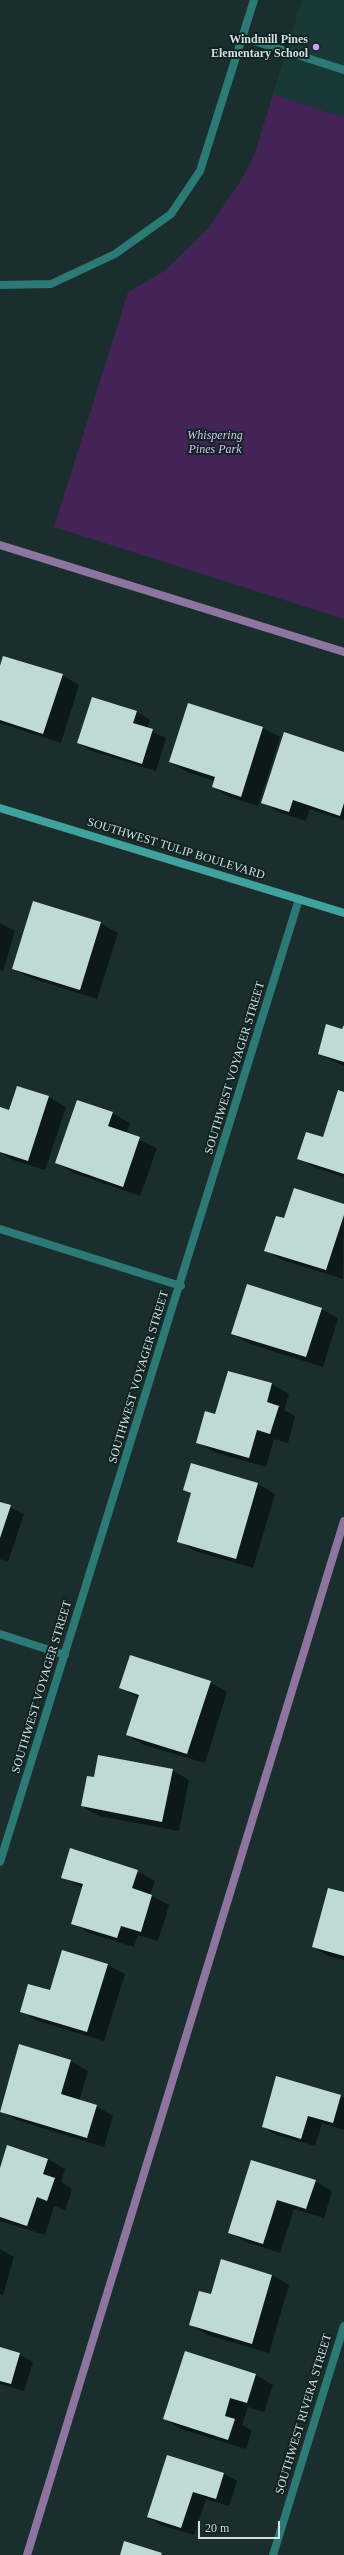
<!DOCTYPE html>
<style>
body{margin:0}
#map{position:relative;width:344px;height:2555px;overflow:hidden;background:#192e2d;font-family:"Times New Roman",serif}
canvas{display:block}
.scale{position:absolute;left:198px;top:2521px;width:82px;height:18px;box-sizing:border-box;border:2px solid #d3dfde;border-top:0;padding-left:5px;font-size:12px;line-height:14px;white-space:nowrap;color:#d3dfde;-webkit-text-stroke:3px #0f2423;paint-order:stroke}
</style>
<div id="map">
<canvas width="344" height="2555"></canvas>
<div class="scale">20 m</div>
</div>
<script>
const ctx = document.querySelector('canvas').getContext('2d');
ctx.lineJoin = 'round';
function paint(path, color) { ctx.fillStyle = color; ctx.fill(path, 'evenodd'); }
const shape = rows => new Path2D(rows.map(r => 'M' + r).join(''));
function trace(path, color, width, dash) { ctx.strokeStyle = color; ctx.lineWidth = width; ctx.lineCap = dash ? 'butt' : 'round'; ctx.setLineDash(dash || []); ctx.stroke(path); }
function label(font, color, halo, rows, align = 'center') {
  ctx.font = font + ' "Times New Roman",serif'; ctx.lineWidth = 4; ctx.setLineDash([]); ctx.textBaseline = 'middle'; ctx.strokeStyle = halo; ctx.fillStyle = color; for (const [text, x, y, turn = 0] of rows) {
    ctx.save(); ctx.translate(x, y); ctx.rotate((+turn || 0) * Math.PI / 180); ctx.textAlign = isNaN(turn) ? turn : align; if (halo) ctx.strokeText(text, 0, 0); ctx.fillText(text, 0, 0); ctx.restore();
  }
}
paint(shape([
 [302,0,344,0,344,117,273,94]
]), '#193937');
paint(shape([
 [273,94,344,117,344,619,54,527,128,292,164,271,207,230,242,179,255,153]
]), '#442356');
paint(shape([
 [0,669,62,675,79,685,61,743,0,723],
 [93,698,137,712,150,720,147,729,166,738,156,771,92,751,78,743],
 [189,704,263,728,280,737,258,806,230,797,213,787,215,781,187,772,170,762],
 [344,753,344,820,310,809,306,821,279,812,262,802],
 [0,923,15,931,3,971,0,970],
 [100,923,118,933,97,999,31,978,13,969],
 [344,1027,344,1066,319,1054],
 [344,1093,344,1177,316,1168,298,1158,323,1138],
 [49,1097,66,1107,45,1170,13,1160,0,1152,0,1108,10,1111],
 [112,1113,130,1123,126,1134,157,1148,140,1196,74,1173,56,1163],
 [344,1205,343,1279,282,1260,265,1250,285,1220],
 [321,1309,338,1318,323,1367,250,1344,232,1334],
 [272,1384,289,1394,284,1410,295,1416,288,1443,274,1439,266,1467,214,1452,197,1442,216,1416],
 [258,1484,275,1494,253,1568,195,1551,178,1541,192,1494,184,1490],
 [0,1503,24,1514,8,1562,0,1559],
 [210,1682,227,1692,205,1763,144,1745,127,1735,139,1698,120,1688],
 [172,1770,189,1780,179,1831,99,1816,82,1806],
 [137,1871,155,1881,150,1895,169,1905,158,1941,138,1935,134,1947,89,1933,72,1923,83,1888,62,1877],
 [344,1893,344,1960,330,1957,313,1947],
 [108,1965,125,1974,104,2041,38,2021,21,2011,50,1992],
 [20,2045,71,2061,88,2071,79,2101,96,2106,113,2116,104,2147,17,2120,0,2111],
 [340,2096,344,2098,344,2130,322,2123,315,2146,276,2135,263,2127],
 [48,2159,65,2169,61,2182,72,2189,65,2210,54,2206,45,2235,0,2221,0,2171],
 [251,2161,315,2181,332,2191,324,2218,294,2209,280,2253,246,2242,229,2232],
 [0,2249,14,2257,3,2295,0,2294],
 [222,2261,272,2275,289,2285,269,2353,208,2335,191,2325,212,2296],
 [0,2348,19,2354,33,2362,24,2391,0,2384],
 [185,2353,256,2375,273,2385,264,2412,248,2407,242,2425,252,2430,246,2449,181,2429,164,2419],
 [167,2456,224,2474,237,2481,229,2506,206,2499,194,2535,161,2525,148,2517]
]), '#0007');
trace(shape([
 [0,545,344,652],
 [27,2555,344,1521]
]), '#8d75a0', 8);
paint(shape([
 [3,656,63,674,43,734,0,720,0,666],
 [92,697,137,711,133,723,153,729,142,764,77,743],
 [188,703,263,727,241,797,212,787,215,777,169,762],
 [284,732,344,752,344,803,340,816,293,800,289,812,261,803],
 [33,901,101,922,80,990,12,969],
 [326,1024,342,1029,344,1025,344,1062,318,1054],
 [17,1086,49,1096,28,1161,0,1152,0,1107,9,1110],
 [338,1090,344,1092,344,1174,297,1159,306,1132,323,1137],
 [77,1100,113,1112,108,1126,140,1137,123,1187,55,1163],
 [294,1188,344,1204,344,1215,326,1270,264,1251,276,1216,284,1218],
 [247,1284,322,1308,306,1357,231,1334],
 [228,1371,272,1383,267,1402,279,1406,270,1434,257,1430,249,1458,196,1443,205,1411,215,1414],
 [191,1463,258,1483,236,1559,177,1542,191,1493,183,1490],
 [0,1502,11,1505,0,1538],
 [130,1655,211,1681,187,1754,126,1735,139,1695,119,1688],
 [98,1755,173,1769,162,1822,81,1806,87,1776,94,1777],
 [70,1848,138,1870,132,1888,152,1895,141,1932,121,1926,117,1938,71,1924,83,1884,61,1878],
 [328,1888,344,1892,344,1956,312,1947],
 [62,1950,108,1964,87,2032,20,2012,28,1984,50,1990],
 [19,2044,71,2060,61,2094,97,2105,87,2138,0,2112],
 [276,2076,341,2095,333,2123,308,2116,301,2139,262,2127],
 [7,2145,48,2159,43,2174,55,2178,47,2201,37,2197,27,2226,0,2217,0,2168],
 [251,2160,316,2180,306,2209,277,2200,263,2244,228,2233],
 [221,2259,272,2275,252,2344,189,2325,199,2291,211,2294],
 [0,2347,20,2353,11,2384,0,2381],
 [185,2351,256,2374,247,2403,230,2398,225,2416,235,2419,228,2440,163,2419],
 [167,2455,224,2473,216,2499,193,2492,181,2528,147,2517],
 [124,2541,162,2553,161,2555,120,2555]
]), '#bfd9d7');
trace(shape([
 [242,37,344,70]
]), '#2c7975', 8);
trace(shape([
 [0,285,51,284,115,254,171,214,200,171,254,0],
 [0,1229,181,1286],
 [0,1634,65,1655],
 [0,1862,299,899],
 [273,2555,344,2326]
]), '#2c7975', 8);
trace(shape([
 [0,808,344,913]
]), '#40a19d', 8);
for (const [x, y, r, color] of [
 [316,47,4,"#d69bf9"]
]) { const dot = new Path2D(); dot.arc(x, y, r, 0, 2 * Math.PI); ctx.fillStyle = color; ctx.fill(dot); trace(dot, '#0f2423', 1.5); }
label('bold 12px', '#d3dfde', '#0f2423', [
 ["Windmill Pines",308,40],
 ["Elementary School",308,54]
], 'right');
label('italic 12px', '#dfbef4', '#0f2423', [
 ["Whispering",215,436],
 ["Pines Park",215,450]
]);
label('12px', '#d3dfde', '#0f2423', [
 ["SOUTHWEST TULIP BOULEVARD",176,849,17],
 ["SOUTHWEST VOYAGER STREET",235,1068,-73],
 ["SOUTHWEST VOYAGER STREET",139,1377,-73],
 ["SOUTHWEST VOYAGER STREET",42,1687,-73],
 ["SOUTHWEST RIVERA STREET",304,2414,-73]
]);
</script>
